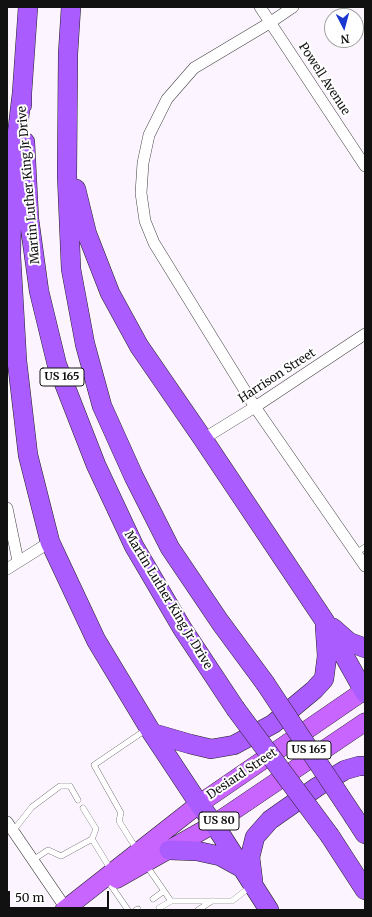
<!DOCTYPE html>
<style>
body{margin:0}
#map{position:relative;width:372px;height:917px;overflow:hidden;background:#fcf5ff;font-family:Merriweather,serif}
canvas{display:block}
.frame{position:absolute;inset:0;border:8px solid #111;pointer-events:none}
.north{position:absolute;left:324px;top:8px;width:40px;height:40px;box-sizing:border-box;background:#fff;border:1px solid #a0a0a0;border-radius:50%;rotate:174deg;font-size:11px;font-weight:700;line-height:16px;text-align:center;color:#111}
.north::after{content:'';display:block;margin:auto;width:14px;height:18px;background:#1a37d0;clip-path:polygon(50% 0,100% 100%,50% 72%,0 100%)}
.scale{position:absolute;left:8px;top:891px;width:101px;height:18px;box-sizing:border-box;border:2px solid #111;border-top:0;padding-left:5px;font-size:12px;line-height:14px;white-space:nowrap;color:#111;-webkit-text-stroke:3px #fff;paint-order:stroke}
</style>
<div id="map">
<canvas width="372" height="917"></canvas>
<div class="frame"></div>
<div class="north">N</div>
<div class="scale">50 m</div>
</div>
<script>
const ctx = document.querySelector('canvas').getContext('2d');
ctx.lineJoin = 'round';
const shape = rows => new Path2D(rows.map(r => 'M' + r).join(''));
function trace(path, color, width, dash) { ctx.strokeStyle = color; ctx.lineWidth = width; ctx.lineCap = dash ? 'butt' : 'round'; ctx.setLineDash(dash || []); ctx.stroke(path); }
function label(font, color, halo, rows, align = 'center') {
  ctx.font = font + ' Merriweather,serif'; ctx.lineWidth = 4; ctx.setLineDash([]); ctx.textBaseline = 'middle'; ctx.strokeStyle = halo; ctx.fillStyle = color; for (const [text, x, y, turn = 0] of rows) {
    ctx.save(); ctx.translate(x, y); ctx.rotate((+turn || 0) * Math.PI / 180); ctx.textAlign = isNaN(turn) ? turn : align; if (halo) ctx.strokeText(text, 0, 0); ctx.fillText(text, 0, 0); ctx.restore();
  }
}
const service = shape([
 [356,553,365,547],
 [83,808,96,829,92,839],
 [13,831,32,807,60,786,70,786,78,800],
 [137,850,119,821,121,813,94,765,147,729],
 [33,860,48,850,61,856,92,839,111,870],
 [146,865,171,901,232,901,250,887],
 [110,884,128,910],
 [153,899,164,891],
 [159,908,171,901],
 [136,910,138,909],
 [198,910,212,901]
]);
const minor = shape([
 [260,7,365,166],
 [293,7,271,22,194,68,167,99,149,135,143,163,141,193,145,221,154,243,255,407,365,566],
 [203,439,255,407,365,334],
 [7,508,18,561],
 [7,569,50,542],
 [7,822,67,910]
]);
const primary = shape([
 [117,879,214,824,365,722],
 [64,910,199,804,365,690]
]);
const trunk = shape([
 [71,7,68,54,67,175,71,269,85,344,102,406,134,477,170,548,220,622,265,683],
 [22,93,12,177,11,256,17,361,28,455,50,542,96,640,152,733,199,804,214,824,269,910],
 [22,105,22,93,28,7],
 [25,142,29,219,39,291,57,365,96,465,134,546,182,628,235,708],
 [76,189,87,234,110,293,139,346,203,439,324,620,365,693],
 [333,628,349,642,365,648],
 [152,733,190,744,211,749,234,745,273,724,314,690,324,679,327,656,325,627],
 [354,817,365,834],
 [330,836,365,890],
 [169,850,197,851,220,856,240,867],
 [253,881,250,857,255,837,270,820,317,787,345,770,359,766,365,766]
]);
trace(service, '#444', 6);
trace(minor, '#444', 12);
trace(primary, '#222', 19);
trace(trunk, '#222', 20);
trace(service, '#fff', 5.5);
trace(minor, '#fff', 11);
trace(primary, '#c865ff', 18);
trace(trunk, '#ab5cff', 19);
const trunkBridge = shape([
 [265,683,354,817],
 [235,708,330,836]
]);
trace(trunkBridge, '#222', 20, []);
trace(trunkBridge, '#ab5cff', 19);
for (const [x, y, w] of [
 [62,377,44],
 [309,750,44],
 [219,821,40]
]) { const box = new Path2D(); box.roundRect(x - w / 2, y - 9, w, 18, 3); ctx.fillStyle = '#fff'; ctx.fill(box); trace(box, '#111', 1); }
label('bold 11px', '#111', null, [
 ["US 165",62,377],
 ["US 165",309,750],
 ["US 80",219,821]
]);
label('12px', '#111', '#fff', [
 ["Powell Avenue",324,79,57],
 ["Martin Luther King Jr Drive",29,185,-95],
 ["Harrison Street",277,376,-33],
 ["Martin Luther King Jr Drive",168,600,59],
 ["Desiard Street",242,774,-34]
]);
</script>
